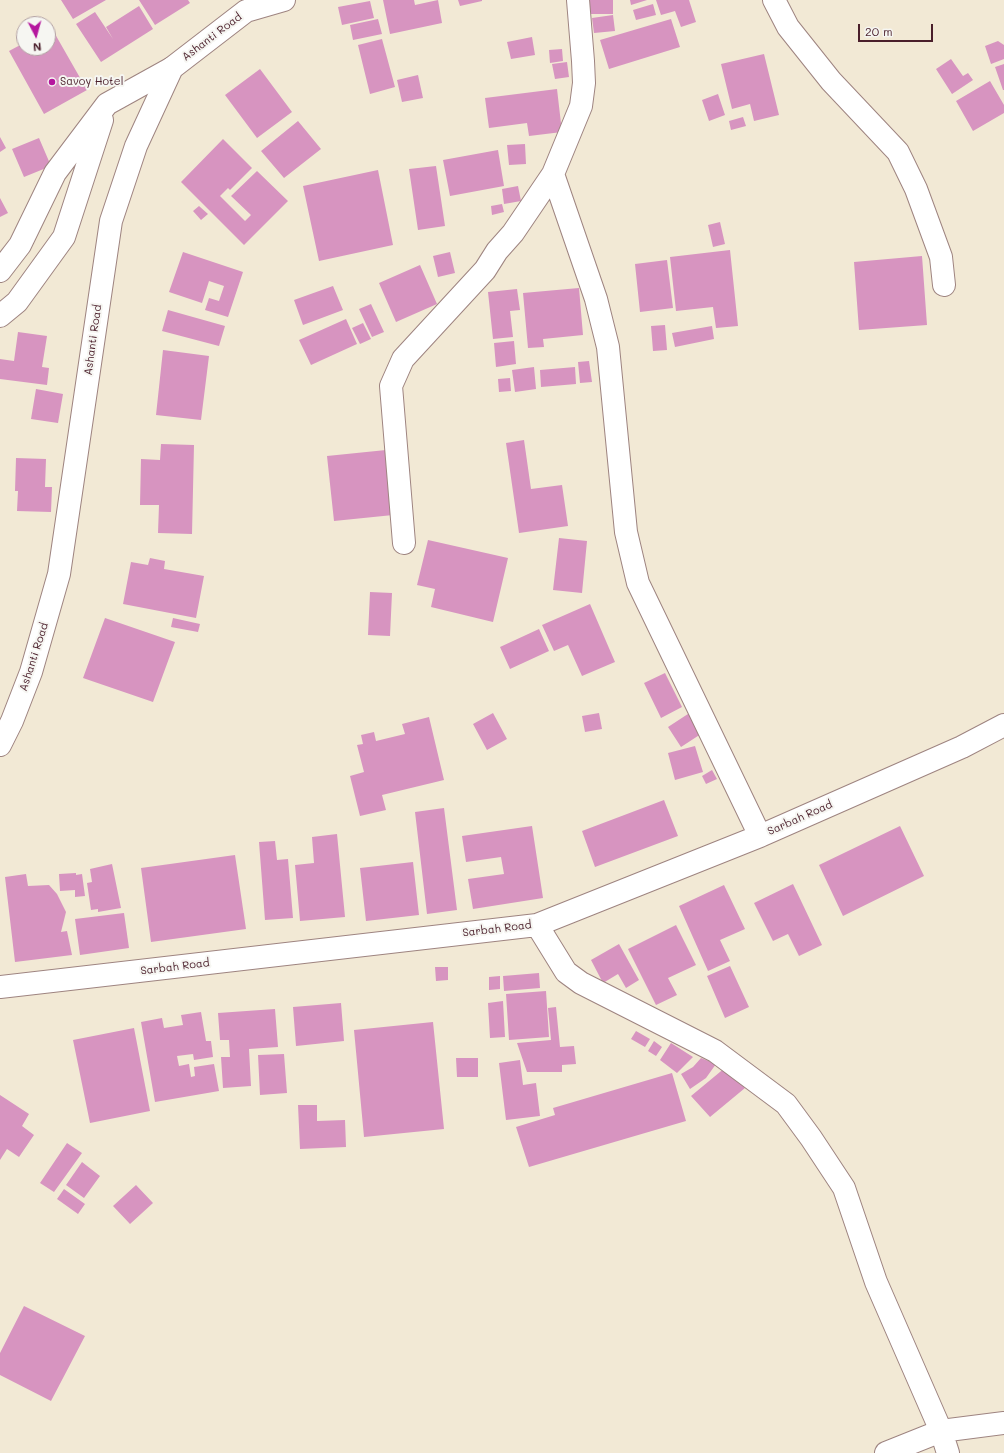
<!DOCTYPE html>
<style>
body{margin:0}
#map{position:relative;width:1004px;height:1453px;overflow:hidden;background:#f2e9d5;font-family:Mali,sans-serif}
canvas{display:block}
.north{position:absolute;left:16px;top:16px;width:40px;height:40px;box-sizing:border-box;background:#f6f6f2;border:1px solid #b1a0a2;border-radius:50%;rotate:174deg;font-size:11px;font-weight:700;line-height:16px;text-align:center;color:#4a1f2b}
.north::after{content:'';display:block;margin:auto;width:14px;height:18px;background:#b5179e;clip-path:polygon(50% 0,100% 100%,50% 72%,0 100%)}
.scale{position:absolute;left:858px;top:24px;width:75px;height:18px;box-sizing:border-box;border:2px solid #4a1f2b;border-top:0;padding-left:5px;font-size:12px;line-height:14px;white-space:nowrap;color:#4a1f2b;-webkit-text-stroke:3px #f6f6f2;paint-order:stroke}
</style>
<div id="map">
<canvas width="1004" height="1453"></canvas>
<div class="north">N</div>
<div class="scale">20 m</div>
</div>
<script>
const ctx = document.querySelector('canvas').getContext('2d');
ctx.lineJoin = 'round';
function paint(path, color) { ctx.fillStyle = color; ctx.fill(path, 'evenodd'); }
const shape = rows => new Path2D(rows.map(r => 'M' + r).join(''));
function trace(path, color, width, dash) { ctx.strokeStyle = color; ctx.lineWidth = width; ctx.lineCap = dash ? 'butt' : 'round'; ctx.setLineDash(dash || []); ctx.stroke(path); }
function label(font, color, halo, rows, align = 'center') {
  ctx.font = font + ' Mali,sans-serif'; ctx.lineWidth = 4; ctx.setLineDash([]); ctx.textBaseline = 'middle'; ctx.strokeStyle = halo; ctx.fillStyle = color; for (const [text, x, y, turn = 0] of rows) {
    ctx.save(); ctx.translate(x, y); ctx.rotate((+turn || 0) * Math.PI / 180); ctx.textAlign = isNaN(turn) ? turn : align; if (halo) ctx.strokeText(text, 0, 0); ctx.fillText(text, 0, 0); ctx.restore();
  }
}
paint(shape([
 [61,0,106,0,73,19],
 [139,0,188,0,190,3,155,25],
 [383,0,414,0,415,5,438,0,442,23,390,34],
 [458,0,482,0,482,1,460,6],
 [590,0,613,0,613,14,590,14],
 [630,0,647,0,631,5],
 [656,0,689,0,696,22,681,27,675,11,661,15],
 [370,1,374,18,342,25,338,7],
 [653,4,656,15,636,20,633,10],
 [139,6,153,29,101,62,76,24,95,12,113,39,106,27],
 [613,15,615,31,594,33,592,18],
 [378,19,382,34,353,40,350,25],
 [671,19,680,47,609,69,600,40],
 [51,27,87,90,44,114,9,51,24,43,24,48,48,48,48,29],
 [532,37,535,55,511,59,507,42],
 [382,39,395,87,370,94,358,45],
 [998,41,1004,45,1004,59,991,64,985,46],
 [562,49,563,61,550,63,549,50],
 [764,54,779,115,754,121,750,104,732,109,721,64],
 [951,59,963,76,968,73,973,80,952,94,936,69],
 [567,62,569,77,555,79,552,64],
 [1004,64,1004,90,1003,90,995,67],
 [260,69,292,112,257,138,225,95],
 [418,75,423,98,402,102,397,80],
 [990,81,1004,105,1004,113,973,131,956,101],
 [557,89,562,132,529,136,527,123,489,128,485,98],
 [718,94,725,115,709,121,702,100],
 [743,117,746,126,731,130,729,121],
 [298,121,321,149,284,178,261,151],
 [0,137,6,148,0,152],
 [39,138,51,166,24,177,12,149],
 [223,139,252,168,230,190,228,188,220,196,245,221,251,215,231,196,257,171,288,201,244,245,181,182],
 [525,144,526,164,509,165,507,145],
 [498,150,504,186,450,196,443,160],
 [436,166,445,226,418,230,409,169],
 [378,170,393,245,319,261,303,186],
 [518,186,521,201,504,204,502,189],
 [0,198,8,213,0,217],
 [502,204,504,212,492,215,491,206],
 [199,206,208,214,201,220,193,211],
 [720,222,725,244,713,247,708,225],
 [730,250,738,326,716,328,713,307,676,311,670,257],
 [183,252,243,272,228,317,205,310,209,298,219,301,224,286,209,281,202,303,169,292],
 [450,252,455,273,438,277,433,256],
 [922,256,927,325,859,330,854,262],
 [667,260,673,308,640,312,635,264],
 [420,265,437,304,396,322,379,283],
 [333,286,343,310,303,325,294,300],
 [579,288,583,335,543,339,544,347,528,348,523,293],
 [517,289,520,310,510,311,513,337,493,339,488,292],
 [371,304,384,332,372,337,359,309],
 [168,310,225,326,219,346,162,331],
 [346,319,357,344,311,365,299,340],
 [363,323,371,339,360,344,352,328],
 [665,325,667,350,653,351,651,326],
 [712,326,714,339,675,347,672,333],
 [18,332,47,336,42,367,49,368,47,385,0,379,0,359,14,361],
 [514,341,516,364,496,367,494,343],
 [163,350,209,356,201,420,156,415],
 [589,361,592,382,580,383,578,362],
 [534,367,536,389,515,392,512,370],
 [575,367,576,384,541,387,540,370],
 [510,378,511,391,499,392,498,379],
 [36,389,63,394,58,423,31,419],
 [524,440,531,489,562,485,568,526,519,533,506,443],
 [161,444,194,445,192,534,158,533,159,505,140,505,141,459,160,460],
 [386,450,393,515,334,521,327,456],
 [16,458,46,459,45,487,52,487,51,512,17,511,18,491,15,491],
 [559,538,587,541,582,593,553,590],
 [428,540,508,558,493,622,431,607,435,589,417,585],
 [150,558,165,561,164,569,204,576,196,618,123,604,131,562,148,565],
 [370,592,392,593,390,636,368,635],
 [590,604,615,662,582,676,568,645,554,651,542,625],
 [105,618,175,642,153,702,83,678],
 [173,618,200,624,198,632,171,627],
 [539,629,549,651,510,669,500,647],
 [665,673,682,707,661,718,644,683],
 [691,712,704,732,681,747,668,727],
 [493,713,507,739,487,750,473,724],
 [599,713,602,729,585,732,582,716],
 [429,717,444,780,382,795,386,810,360,816,350,776,364,772,357,745,363,744,361,735,374,732,376,741,405,734,402,724],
 [695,746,703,772,675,780,668,753],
 [712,770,717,779,706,784,702,776],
 [664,800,678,836,595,867,582,831],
 [444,808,457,910,427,914,415,812],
 [532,826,543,898,473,909,468,879,504,874,501,857,466,862,462,836],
 [900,826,924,876,843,916,819,865],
 [337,834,345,917,300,921,295,865,314,863,312,837],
 [275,841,277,860,288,859,293,918,265,920,259,842],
 [235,855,246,929,151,942,141,868],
 [413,862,419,915,366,921,360,868],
 [112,864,121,908,98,912,98,909,91,910,87,883,92,882,90,869],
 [76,873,76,875,82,874,85,896,75,897,75,890,60,891,59,874],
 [26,874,28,886,49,885,57,894,66,912,61,932,67,931,72,955,15,962,5,877],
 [793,884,822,945,799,956,788,934,773,941,754,903],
 [724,885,745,929,720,940,730,961,708,971,679,906],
 [124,913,129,948,80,955,75,919],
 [676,925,696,965,668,978,677,995,656,1005,628,949],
 [619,944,639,980,626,988,618,974,603,983,591,960],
 [730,966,749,1007,725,1018,707,976],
 [435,967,448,967,448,980,436,981],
 [539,973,540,988,504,991,503,976],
 [500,976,500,989,489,990,489,977],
 [546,991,549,1037,509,1040,506,994],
 [503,1001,505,1037,490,1038,488,1003],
 [341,1003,344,1041,296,1046,293,1007],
 [556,1007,560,1047,574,1046,576,1064,562,1065,562,1072,527,1072,517,1043,551,1040,548,1008],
 [275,1009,278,1047,249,1049,251,1086,223,1088,221,1057,230,1057,229,1040,220,1040,218,1013],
 [201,1012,206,1041,211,1041,213,1057,194,1060,193,1054,177,1056,179,1066,189,1064,191,1077,195,1076,194,1067,214,1064,219,1091,155,1102,141,1022,162,1018,164,1028,183,1025,181,1015],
 [433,1022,444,1129,364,1137,354,1030],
 [134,1028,150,1111,90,1123,73,1040],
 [636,1031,650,1039,645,1047,631,1039],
 [654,1041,662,1047,656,1056,648,1051],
 [671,1043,693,1057,677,1073,660,1060],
 [284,1054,287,1093,260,1095,258,1055],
 [456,1058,478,1058,478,1077,457,1077],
 [701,1058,716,1064,706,1078,690,1089,681,1074,693,1067],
 [520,1060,523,1085,536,1083,540,1116,506,1120,499,1063],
 [726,1067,745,1088,710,1117,691,1096],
 [672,1073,686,1121,529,1167,516,1127,555,1115,553,1108],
 [0,1095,29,1114,22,1126,34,1135,19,1157,7,1149,0,1160],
 [298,1105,317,1105,317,1121,345,1120,346,1147,300,1149],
 [67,1143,82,1153,54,1192,40,1183],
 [82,1162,100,1176,84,1198,66,1185],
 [136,1185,153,1203,130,1224,113,1206],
 [64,1189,85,1204,78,1214,57,1199],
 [24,1306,85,1336,51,1401,0,1375,0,1353]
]), '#d794c0');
const street = shape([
 [774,0,788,27,831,81,898,152,916,189,941,257,944,285],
 [553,174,596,299,608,347,626,532,638,583,760,836],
 [0,271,20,245,55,173,107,104,172,68],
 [0,316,17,302,64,237,102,120],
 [404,543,391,386,403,359,485,270,497,251,513,233,553,174,581,106,584,83,583,61,578,0],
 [537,925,566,972,581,983,715,1051,786,1104,811,1138,844,1188,876,1282,941,1431,886,1453],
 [0,987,537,925,760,836,962,747,1004,725],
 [948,1453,941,1431,1004,1423]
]);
const secondary = shape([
 [0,745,12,721,31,672,59,574,111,221,136,146,172,68,246,11,284,0]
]);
trace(street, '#9e8480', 24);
trace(secondary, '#9e8480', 24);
trace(street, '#fff', 22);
trace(secondary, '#fff', 22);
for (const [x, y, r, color] of [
 [52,82,4,"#b5179e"]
]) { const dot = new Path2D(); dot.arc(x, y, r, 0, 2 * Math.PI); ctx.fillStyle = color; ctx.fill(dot); trace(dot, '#f6f6f2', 1.5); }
label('11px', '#4a1f2b', '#f6f6f2', [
 ["Ashanti Road",212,37,-37],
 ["Ashanti Road",93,340,-82],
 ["Ashanti Road",34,657,-72],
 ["Sarbah Road",800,818,-24],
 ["Sarbah Road",497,929,-7],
 ["Sarbah Road",175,967,-7]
]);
label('11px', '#4a1f2b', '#f6f6f2', [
 ["Savoy Hotel",60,82]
], 'left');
</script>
